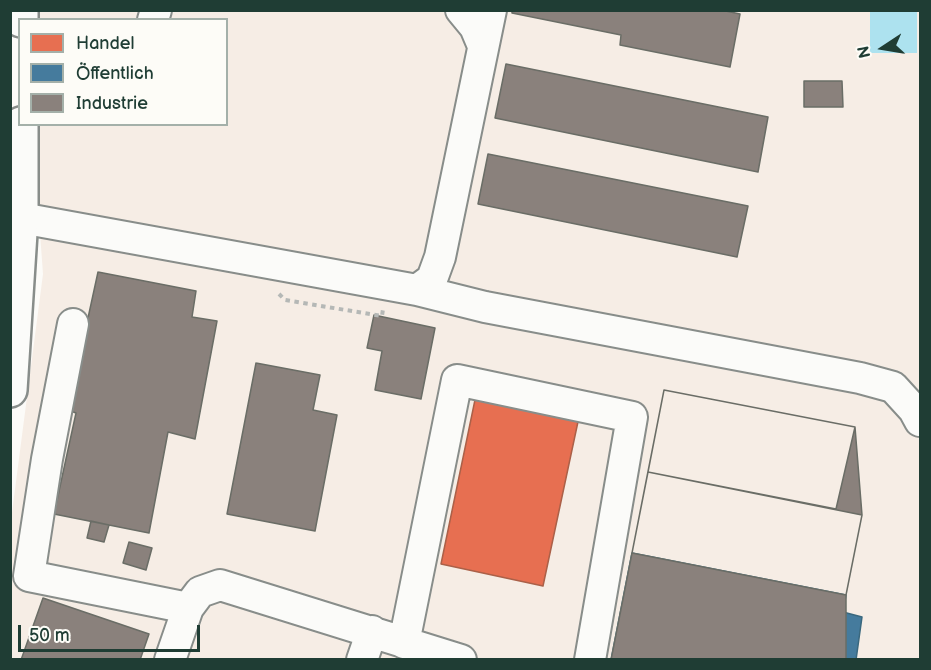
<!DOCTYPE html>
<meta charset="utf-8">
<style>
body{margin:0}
#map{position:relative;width:931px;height:670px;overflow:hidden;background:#fcfbf8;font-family:"Balsamiq Sans",sans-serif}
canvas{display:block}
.frame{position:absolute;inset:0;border:12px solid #1f3d34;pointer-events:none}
.legend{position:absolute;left:18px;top:18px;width:210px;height:108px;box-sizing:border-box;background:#fdfcf7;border:2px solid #a4b0a9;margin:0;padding:8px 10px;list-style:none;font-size:18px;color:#1f3d34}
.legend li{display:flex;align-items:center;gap:12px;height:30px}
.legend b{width:30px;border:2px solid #a4b0a9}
.north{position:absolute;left:853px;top:18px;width:60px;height:60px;-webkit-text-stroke:4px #fdfcf7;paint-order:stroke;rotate:258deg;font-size:16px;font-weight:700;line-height:24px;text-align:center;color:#1f3d34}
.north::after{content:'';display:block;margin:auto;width:21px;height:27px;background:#1f3d34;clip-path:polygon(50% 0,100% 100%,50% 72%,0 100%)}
.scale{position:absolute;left:18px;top:625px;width:182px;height:27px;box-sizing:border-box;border:3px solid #1f3d34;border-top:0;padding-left:8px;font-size:18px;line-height:21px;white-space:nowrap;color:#1f3d34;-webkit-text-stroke:4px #fdfcf7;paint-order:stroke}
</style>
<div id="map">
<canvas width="931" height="670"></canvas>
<div class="frame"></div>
<ul class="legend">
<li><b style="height:16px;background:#e76f51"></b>Handel</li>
<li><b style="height:16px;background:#457b9d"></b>Öffentlich</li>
<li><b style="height:16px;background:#8a817c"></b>Industrie</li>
</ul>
<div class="north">N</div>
<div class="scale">50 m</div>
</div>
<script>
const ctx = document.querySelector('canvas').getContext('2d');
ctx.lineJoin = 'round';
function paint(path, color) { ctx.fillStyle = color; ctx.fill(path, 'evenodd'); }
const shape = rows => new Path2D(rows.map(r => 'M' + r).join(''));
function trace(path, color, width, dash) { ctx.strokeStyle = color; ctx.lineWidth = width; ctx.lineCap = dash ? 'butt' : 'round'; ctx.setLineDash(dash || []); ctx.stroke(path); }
paint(shape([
 [37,11,920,11,920,659,11,660,11,520,43,274,36,179,37,125,226,124,226,20,37,20]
]), '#f6ede5');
paint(shape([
 [870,11,917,11,917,53,870,53]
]), '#ade2ef');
const shops = shape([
 [476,395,579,417,543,586,441,564,476,395]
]);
paint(shops, '#e76f51');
trace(shops, '#ab6048', 1.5);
const public = shape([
 [632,553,846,595,843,612,862,617,856,660,611,660,632,553]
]);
paint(public, '#457b9d');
trace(public, '#3a687e', 1.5);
const industry = shape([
 [512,10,721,10,740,14,730,67,620,45,621,35,512,13,512,10],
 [506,64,768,117,758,172,495,118,506,64],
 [804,81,842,81,843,107,804,107,804,81],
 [488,154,748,206,737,257,478,204,488,154],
 [98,272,196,291,192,317,217,321,195,439,168,432,149,533,54,514,76,413,68,410,98,272],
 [374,315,435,328,421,399,375,390,382,351,367,348,374,315],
 [256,363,320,375,313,410,337,415,315,531,227,514,256,363],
 [664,390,855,427,836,509,648,472,664,390],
 [664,390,855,427,862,515,846,595,846,660,611,660,664,390],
 [648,472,862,515,846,595,632,553,648,472],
 [91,521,109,525,104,542,87,538,91,521],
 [129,542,152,548,146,570,123,563,129,542],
 [43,598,149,634,140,660,21,660,43,598]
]);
paint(industry, '#8a817c');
trace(industry, '#6a6d66', 1.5);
const minor = shape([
 [461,10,475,27,483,46],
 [153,20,156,10],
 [10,216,417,290,485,307,860,378,893,387,914,410,920,421],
 [417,290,432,279,440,257,491,10],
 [73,324,47,459,29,576,188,608],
 [404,643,457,380,632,417,590,660],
 [170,660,188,608,200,592,220,585,461,660],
 [362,660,372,631]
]);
const major = shape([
 [21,10,21,20],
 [10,390,21,217,21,124]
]);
trace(minor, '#888d8a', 34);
trace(major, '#888d8a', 38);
trace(shape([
 [279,294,285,300,382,316,383,309]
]), '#b5b8b6', 4, [4.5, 4.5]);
trace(minor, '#fbfbf9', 30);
trace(major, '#fbfbf9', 33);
</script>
